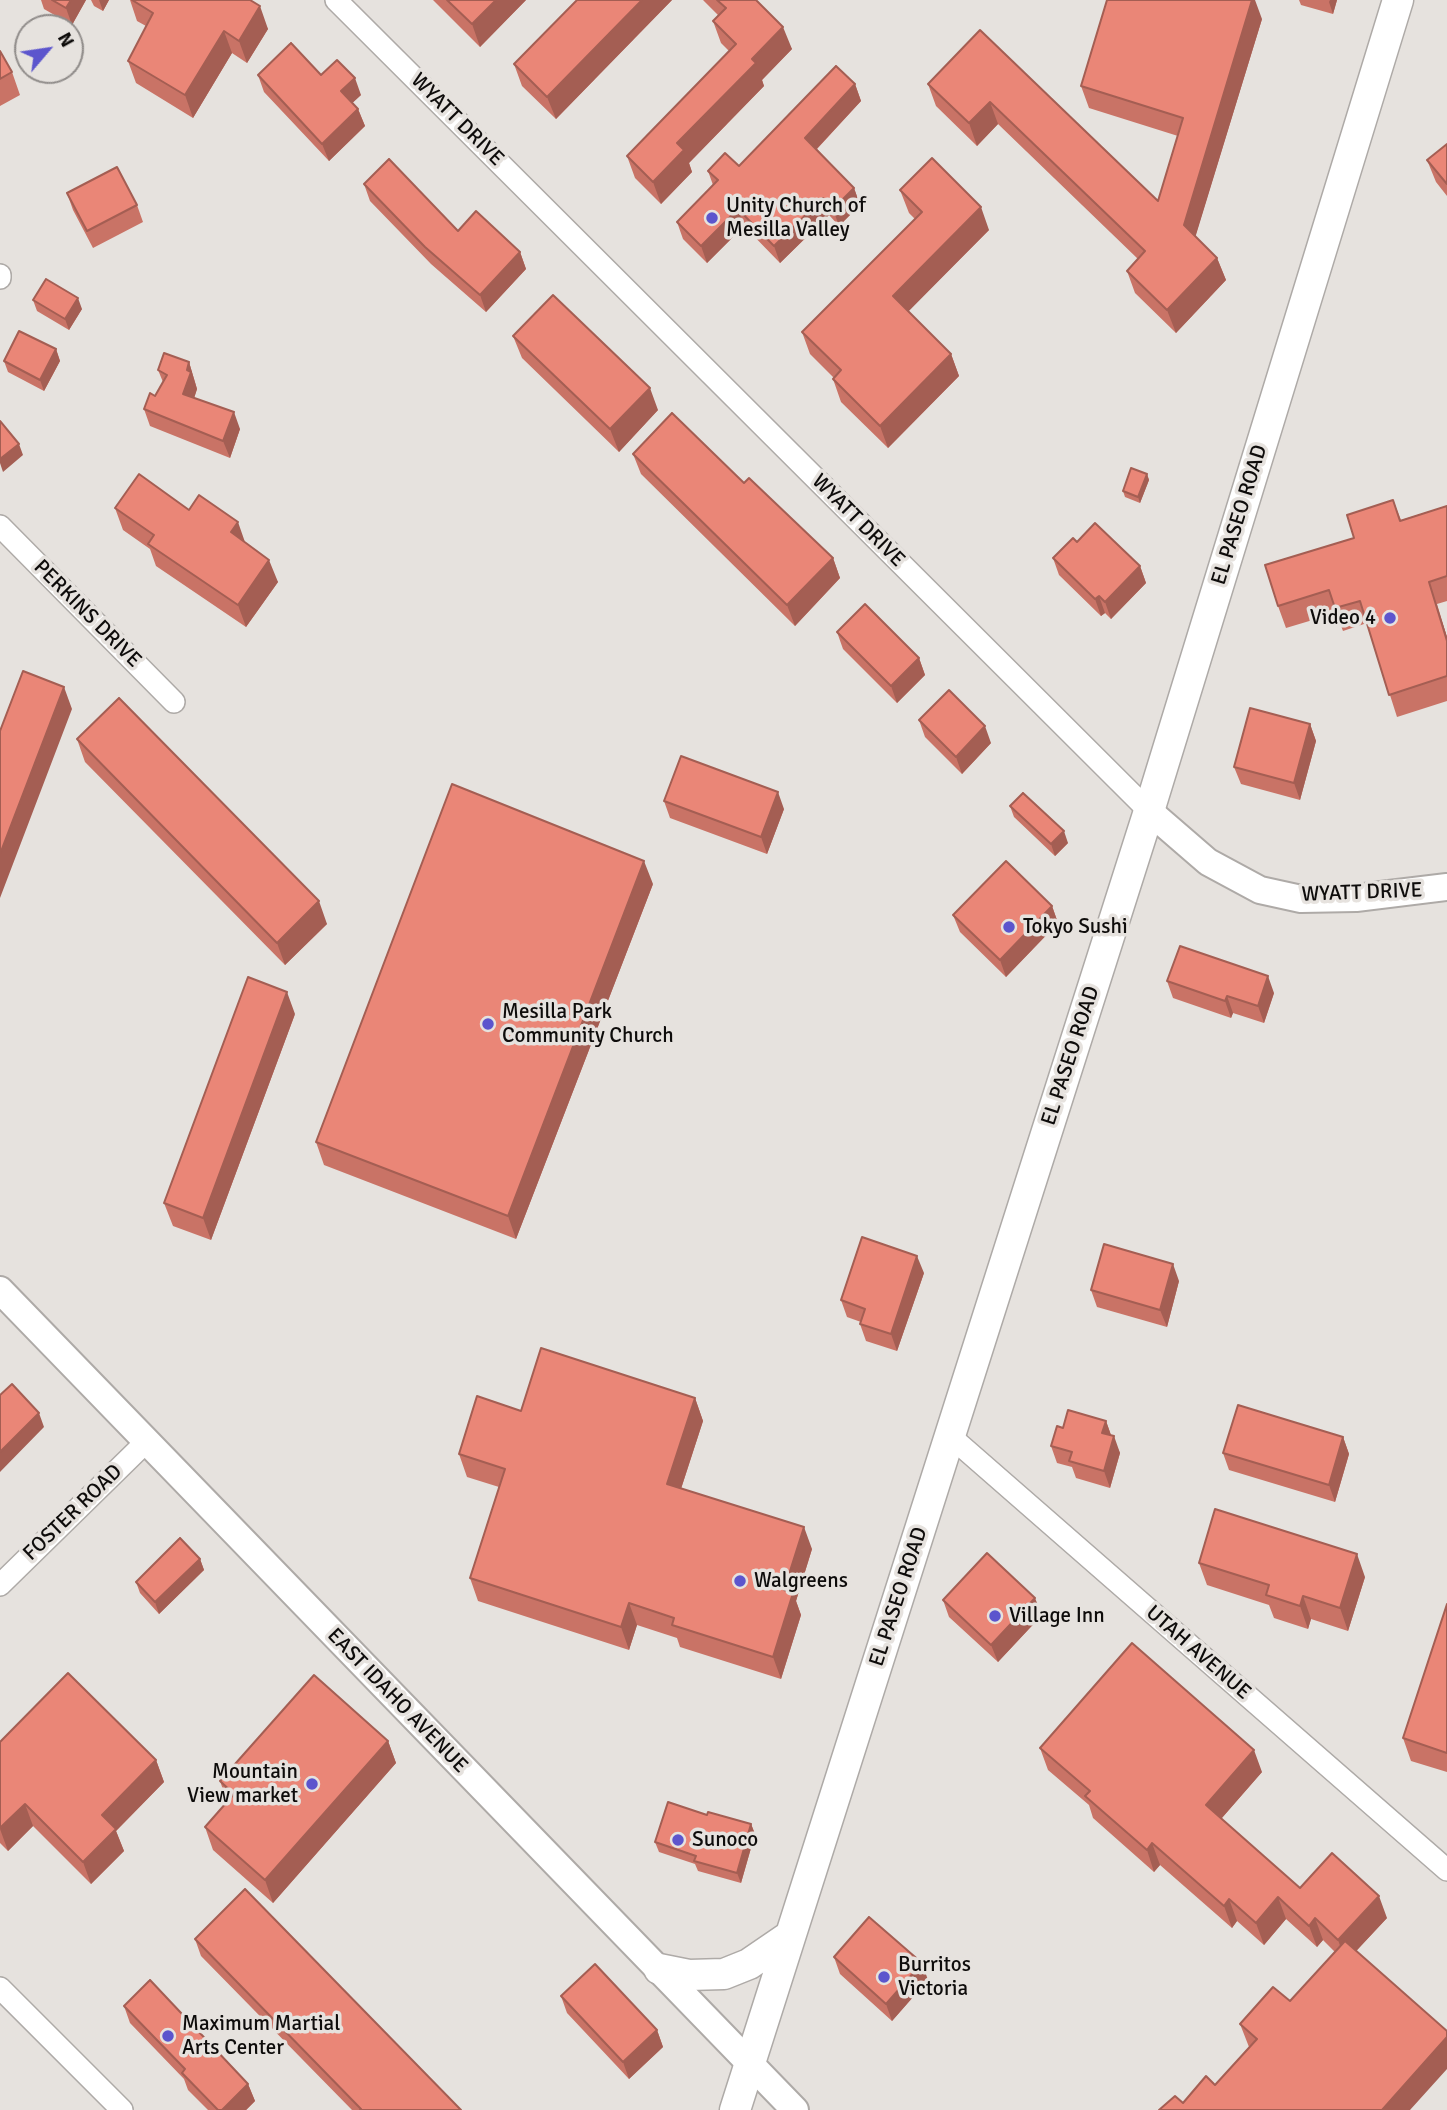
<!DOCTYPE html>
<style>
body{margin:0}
#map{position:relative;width:1447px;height:2110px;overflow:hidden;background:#e6e2de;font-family:Signika,sans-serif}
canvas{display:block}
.north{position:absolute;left:14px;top:14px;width:70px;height:70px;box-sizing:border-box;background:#e6e2de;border:2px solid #908c8a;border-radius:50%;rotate:61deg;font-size:19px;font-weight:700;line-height:28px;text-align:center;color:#0e0c0b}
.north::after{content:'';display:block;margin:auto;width:24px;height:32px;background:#5c55cd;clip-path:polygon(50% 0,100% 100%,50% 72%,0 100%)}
</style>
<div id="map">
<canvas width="1447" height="2110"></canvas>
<div class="north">N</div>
</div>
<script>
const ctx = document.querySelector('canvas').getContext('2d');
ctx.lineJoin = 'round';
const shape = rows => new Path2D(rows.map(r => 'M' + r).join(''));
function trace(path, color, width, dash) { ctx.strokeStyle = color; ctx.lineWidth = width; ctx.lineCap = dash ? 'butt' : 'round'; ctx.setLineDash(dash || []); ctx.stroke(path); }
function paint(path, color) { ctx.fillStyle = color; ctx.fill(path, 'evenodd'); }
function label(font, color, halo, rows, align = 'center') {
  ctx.font = font + ' Signika,sans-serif'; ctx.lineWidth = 7; ctx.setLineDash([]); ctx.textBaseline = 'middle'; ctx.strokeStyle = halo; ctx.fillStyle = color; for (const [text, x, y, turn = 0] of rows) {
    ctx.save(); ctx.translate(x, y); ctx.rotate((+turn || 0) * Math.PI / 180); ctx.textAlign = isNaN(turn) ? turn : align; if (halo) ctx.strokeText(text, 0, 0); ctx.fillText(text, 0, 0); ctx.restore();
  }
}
const minor = shape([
 [336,0,1149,811],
 [0,275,0,278],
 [0,526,174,702],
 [950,1436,1447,1870],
 [0,1585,146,1442],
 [0,1988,122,2110]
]);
const tertiary = shape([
 [1149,811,1208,862,1260,890,1301,899,1356,898,1447,887],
 [0,1290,795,2110]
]);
const secondary = shape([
 [659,1969,689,1975,724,1974,749,1964,790,1936],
 [735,2110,1149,811,1398,0]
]);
trace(minor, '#aeaaa7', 24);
trace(tertiary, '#aeaaa7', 30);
trace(secondary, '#aeaaa7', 33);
trace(minor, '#fff', 21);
trace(tertiary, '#fff', 26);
trace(secondary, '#fff', 30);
paint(shape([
 [41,0,86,0,72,25,44,9],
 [91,0,109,0,103,11,94,6],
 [130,0,250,0,268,29,247,63,232,53,193,118,136,83,128,61,146,26,137,21],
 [433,0,526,0,480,47],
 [577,0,672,0,556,119,522,86,514,64],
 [703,0,756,0,792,49,762,80,764,86,689,163,692,172,661,204,635,178,627,156,729,51,721,43,713,21,718,15],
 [1299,0,1337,0,1333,14,1301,5],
 [1262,19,1195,237,1217,258,1226,280,1176,333,1135,293,1127,271,1138,259,998,124,977,146,936,106,928,84,980,30,1158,201,1178,136,1089,108,1081,86],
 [0,51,12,72,20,95,0,106],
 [258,75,321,75,361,95,352,103,358,109,365,126,329,161,264,92],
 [855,84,861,101,817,149,854,188,860,205,839,226,829,215,780,263,744,226,707,263,683,239,677,222,713,185,708,171,739,166],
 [1447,144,1447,196,1436,182,1427,160],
 [364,184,458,231,520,252,526,269,486,312,431,264,370,201],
 [900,190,989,230,908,311,951,354,959,376,888,448,841,402,833,379,834,378,810,354,802,332,915,219,909,213],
 [67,193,137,205,143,222,93,248,73,210],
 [33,300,82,309,69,330,37,311],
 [513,336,658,410,619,452,522,358],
 [56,349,60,361,44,391,8,372,4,361],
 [189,362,197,389,194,398,240,429,230,458,150,426,144,409,155,396,163,382,158,370],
 [633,454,744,483,833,558,840,578,795,626,641,474],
 [1147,474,1149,480,1140,503,1125,497,1123,491],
 [1393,500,1401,520,1447,506,1447,601,1437,604,1447,637,1447,701,1397,717,1367,623,1343,631,1336,613,1286,628,1278,606,1354,538],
 [115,508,189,510,245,542,278,582,246,627,156,566,150,549,123,530],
 [1077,542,1140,566,1146,583,1111,619,1105,613,1101,616,1059,575,1053,558],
 [837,632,919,658,925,675,897,703,843,649],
 [919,720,991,743,962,774,925,737],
 [1310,724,1316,741,1300,800,1241,784,1234,767],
 [77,739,327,924,285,965,85,762],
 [664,801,784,809,767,854,670,818],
 [1010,806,1068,843,1055,856,1014,817],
 [653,884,516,1239,324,1165,316,1142],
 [1052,906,1058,923,1006,977,960,932,953,915],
 [1167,981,1274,993,1264,1023,1233,1013,1231,1018,1173,998],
 [295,1014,211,1240,173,1226,164,1203],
 [924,1273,897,1351,866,1341,860,1324,861,1322,847,1317,841,1300],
 [1179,1281,1167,1327,1097,1307,1091,1290],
 [695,1398,703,1421,681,1489,812,1549,796,1601,801,1615,781,1679,680,1647,677,1638,637,1625,629,1650,478,1601,470,1578,499,1487,467,1477,459,1454,521,1411],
 [1106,1421,1111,1435,1120,1453,1110,1488,1076,1478,1072,1467,1057,1463,1051,1446,1063,1428],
 [1343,1437,1349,1454,1335,1502,1229,1470,1223,1453],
 [200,1559,204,1570,159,1614,140,1593,136,1582],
 [1199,1563,1365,1577,1348,1631,1311,1619,1308,1629,1274,1618,1269,1605,1207,1585],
 [943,1600,1042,1615,998,1662,949,1617],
 [1447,1604,1447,1772,1411,1761,1403,1738],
 [388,1741,396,1763,273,1903,213,1850,205,1827,227,1801,220,1781],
 [0,1742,156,1760,164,1782,116,1831,124,1851,91,1884,33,1826,8,1851,0,1843],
 [1040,1748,1262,1772,1221,1819,1300,1888,1387,1918,1356,1951,1447,2031,1183,2103,1215,2085,1249,2047,1240,2024,1290,2001,1335,1952,1323,1940,1317,1947,1286,1919,1264,1945,1237,1921,1232,1928,1160,1865,1154,1872,1093,1818,1089,1805,1048,1770],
 [707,1815,751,1824,755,1834,741,1883,698,1871,695,1864,659,1852,655,1842],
 [195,1939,461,2110,352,2110,201,1956],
 [834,1957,928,1980,892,2021,840,1974],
 [561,1996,657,2030,663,2047,629,2079,567,2013],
 [124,2006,248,2084,255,2101,246,2110,208,2110,188,2090,184,2079,130,2023]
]), '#c97366');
paint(shape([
 [71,0,86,0,72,25,66,8],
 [99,0,109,0,103,11],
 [496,0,526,0,480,47,472,24],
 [642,0,672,0,556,119,547,97],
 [1252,0,1255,0,1262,19,1192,248,1184,225],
 [1330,0,1337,0,1333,14,1329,2],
 [260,6,268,29,247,63,239,41],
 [783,27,792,49,762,80,764,86,689,163,692,172,661,204,653,182,677,143,752,59],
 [224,31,232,53,193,118,185,95],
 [355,78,361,95,347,108,341,91],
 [855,84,861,101,811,155,805,138],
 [990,102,998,124,977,146,969,123],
 [358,109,365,126,329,161,322,144],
 [854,188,860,205,839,226,833,209],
 [823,198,829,215,780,263,774,246],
 [981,207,989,230,901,319,893,296],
 [738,209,744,226,707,263,701,246],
 [520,252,526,269,486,312,480,295],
 [1217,258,1226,280,1176,333,1167,310],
 [78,298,82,309,69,330,65,319],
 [56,349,60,361,44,391,40,380],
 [951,354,959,376,888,448,880,426],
 [189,362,197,389,190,411,183,394,187,370],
 [650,388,658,410,619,452,610,429],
 [234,412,240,429,230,458,223,441],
 [19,444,23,455,3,472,0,463,0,459],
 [1147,474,1149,480,1140,503,1138,497],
 [238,522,246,545,231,532],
 [833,558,840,578,795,626,787,605],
 [269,560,278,582,246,627,238,605],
 [1140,566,1146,583,1111,619,1105,602],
 [1429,582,1447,637,1447,641],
 [1099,596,1105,613,1101,616,1095,599],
 [919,658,925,675,897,703,891,686],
 [64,687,72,709,0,898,0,854],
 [1310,724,1316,741,1300,800,1294,783],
 [985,726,991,743,962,774,956,757],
 [778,792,784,809,767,854,761,837],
 [1064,831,1068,843,1055,856,1051,844],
 [644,861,653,884,516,1239,508,1216],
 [319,901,327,924,285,965,277,943],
 [1052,906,1058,923,1006,977,1000,960],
 [1268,976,1274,993,1264,1023,1258,1006],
 [287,992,295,1014,211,1240,203,1218],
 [1227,996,1233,1013,1231,1018,1225,1001],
 [917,1256,924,1273,897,1351,891,1334],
 [1173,1264,1179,1281,1167,1327,1160,1310],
 [695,1398,703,1421,675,1507,667,1484],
 [39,1413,44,1427,0,1472,0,1452],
 [1106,1421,1112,1438,1102,1433],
 [1114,1436,1120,1453,1110,1488,1104,1471],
 [1343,1437,1349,1454,1335,1502,1329,1485],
 [804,1527,812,1549,796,1601,801,1615,781,1679,773,1657,784,1590],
 [1357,1554,1365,1577,1348,1631,1340,1608],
 [200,1559,204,1570,159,1614,155,1602],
 [1303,1596,1311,1619,1308,1629,1300,1606],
 [1035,1598,1042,1615,998,1662,991,1645],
 [629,1603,637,1625,629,1650,621,1627],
 [388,1741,396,1763,273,1903,265,1880],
 [1254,1750,1262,1772,1214,1827,1206,1805],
 [156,1760,164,1782,116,1831,124,1851,91,1884,83,1862,102,1815],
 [25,1804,33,1826,8,1851,0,1829],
 [751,1824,755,1834,741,1883,737,1873],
 [1152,1843,1160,1865,1154,1872,1147,1850],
 [1379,1896,1387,1918,1346,1962,1338,1940],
 [1278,1897,1286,1919,1264,1945,1256,1923],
 [1229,1899,1237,1921,1232,1928,1224,1906],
 [1315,1918,1323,1940,1317,1947,1309,1926],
 [922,1963,928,1980,892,2021,886,2004],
 [657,2030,663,2047,629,2079,623,2062],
 [1447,2037,1447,2069,1410,2110,1382,2110],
 [248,2084,255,2101,246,2110,222,2110]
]), '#a45e53');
const building = shape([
 [52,0,71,0,66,8,52,0],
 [132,0,250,0,260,6,239,41,224,31,185,95,128,61,153,13,132,0],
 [447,0,496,0,472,24,447,0],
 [577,0,642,0,547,97,514,64,577,0],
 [717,0,756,0,783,27,752,59,756,63,677,143,684,150,653,182,627,156,736,44,713,21,726,8,717,0],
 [1107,0,1252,0,1184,225,1217,258,1167,310,1127,271,1145,251,990,102,969,123,928,84,980,30,1158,201,1183,118,1081,86,1107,0],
 [291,43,321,75,337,60,355,78,341,91,358,109,322,144,258,75,291,43],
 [0,51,12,72,0,79,0,51],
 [836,66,855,84,805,138,854,188,833,209,823,198,774,246,738,209,701,246,677,222,718,180,708,171,725,153,739,166,836,66],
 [1447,144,1447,184,1427,160,1447,144],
 [932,158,981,207,893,296,951,354,880,426,833,379,841,370,802,332,922,212,900,190,932,158],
 [389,159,458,231,476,211,520,252,480,295,425,247,364,184,389,159],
 [117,167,137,205,87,231,67,193,117,167],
 [46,279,78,298,65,319,33,300,46,279],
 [553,295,650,388,610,429,513,336,553,295],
 [19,331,56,349,40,380,4,361,19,331],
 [164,353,189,362,187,370,191,372,183,394,234,412,223,441,144,409,150,393,155,396,167,375,158,370,164,353],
 [672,413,744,483,749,478,833,558,787,605,633,454,672,413],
 [0,421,19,444,0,459,0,421],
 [1131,468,1147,474,1138,497,1123,491,1131,468],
 [139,474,189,510,199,495,238,522,231,532,269,560,238,605,148,544,154,535,115,508,139,474],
 [1393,500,1400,521,1447,506,1447,576,1429,582,1447,641,1447,676,1389,695,1360,601,1335,608,1329,590,1278,606,1265,565,1354,538,1347,515,1393,500],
 [1095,523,1140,566,1105,602,1099,596,1095,599,1053,558,1073,538,1077,542,1095,523],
 [865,604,919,658,891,686,837,632,865,604],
 [23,671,64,687,0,854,0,731,23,671],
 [949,690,985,726,956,757,919,720,949,690],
 [119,698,319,901,277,943,77,739,119,698],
 [1250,708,1310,724,1294,783,1234,767,1250,708],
 [681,756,778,792,761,837,664,801,681,756],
 [452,784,644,861,508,1216,316,1142,452,784],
 [1023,793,1064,831,1051,844,1010,806,1023,793],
 [1006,861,1052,906,1000,960,953,915,1006,861],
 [1180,946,1268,976,1258,1006,1227,996,1225,1001,1167,981,1180,946],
 [248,977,287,992,203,1218,164,1203,248,977],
 [862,1237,917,1256,891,1334,860,1324,865,1309,841,1300,862,1237],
 [1104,1244,1173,1264,1160,1310,1091,1290,1104,1244],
 [541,1348,695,1398,667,1484,804,1527,784,1590,793,1593,773,1657,672,1625,674,1618,629,1603,621,1627,470,1578,505,1469,459,1454,477,1396,521,1411,541,1348],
 [12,1384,39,1413,0,1452,0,1395,12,1384],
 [1238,1405,1343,1437,1329,1485,1223,1453,1238,1405],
 [1068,1410,1106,1421,1102,1433,1114,1436,1104,1471,1069,1461,1072,1452,1051,1446,1057,1426,1063,1428,1068,1410],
 [1215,1509,1357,1554,1340,1608,1303,1596,1300,1606,1266,1595,1269,1585,1199,1563,1215,1509],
 [180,1538,200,1559,155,1602,136,1582,180,1538],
 [987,1553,1035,1598,991,1645,943,1600,987,1553],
 [1447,1604,1447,1753,1403,1738,1447,1604],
 [1132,1643,1254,1750,1206,1805,1300,1888,1332,1853,1379,1896,1338,1940,1315,1918,1309,1926,1278,1897,1256,1923,1229,1899,1224,1906,1152,1843,1147,1850,1085,1796,1090,1791,1040,1748,1132,1643],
 [68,1673,156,1760,102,1815,116,1829,83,1862,25,1804,0,1828,0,1742,68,1673],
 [314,1675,388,1741,265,1880,205,1827,234,1794,220,1781,314,1675],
 [668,1802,707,1815,708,1812,751,1824,737,1873,694,1861,696,1856,655,1842,668,1802],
 [245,1889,461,2110,360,2110,361,2109,195,1939,245,1889],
 [869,1917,922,1963,886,2004,834,1957,869,1917],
 [1345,1941,1447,2031,1447,2037,1382,2110,1159,2110,1175,2096,1183,2103,1206,2076,1215,2085,1257,2039,1240,2024,1273,1987,1290,2001,1345,1941],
 [595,1964,657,2030,623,2062,561,1996,595,1964],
 [150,1980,248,2084,222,2110,218,2110,182,2073,185,2069,124,2006,150,1980]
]);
paint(building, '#ea8677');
trace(building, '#a45e53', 2);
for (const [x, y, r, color] of [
 [712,218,7,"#5c55cd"],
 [1390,618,7,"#5c55cd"],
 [1009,927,7,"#5c55cd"],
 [488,1024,7,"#5c55cd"],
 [740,1581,7,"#5c55cd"],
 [995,1616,7,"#5c55cd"],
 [312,1784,7,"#5c55cd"],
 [678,1840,7,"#5c55cd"],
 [884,1977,7,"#5c55cd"],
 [168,2036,7,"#5c55cd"]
]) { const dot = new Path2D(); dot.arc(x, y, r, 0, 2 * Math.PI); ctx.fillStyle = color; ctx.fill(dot); trace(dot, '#e6e2de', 2.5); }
label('21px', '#0e0c0b', '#e6e2de', [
 ["WYATT DRIVE",457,120,45],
 ["EL PASEO ROAD",1240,515,-73],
 ["WYATT DRIVE",858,521,45],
 ["PERKINS DRIVE",87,614,45],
 ["WYATT DRIVE",1362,893,-2],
 ["EL PASEO ROAD",1071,1056,-72],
 ["FOSTER ROAD",73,1513,-44],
 ["EL PASEO ROAD",899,1597,-72],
 ["UTAH AVENUE",1198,1653,41],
 ["EAST IDAHO AVENUE",397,1701,46]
]);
label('21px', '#0e0c0b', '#e6e2de', [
 ["Unity Church of",726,206],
 ["Mesilla Valley",726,230],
 ["Video 4",1376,618,"right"],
 ["Tokyo Sushi",1023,927],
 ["Mesilla Park",502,1012],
 ["Community Church",502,1036],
 ["Walgreens",754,1581],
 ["Village Inn",1009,1616],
 ["Mountain",298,1772,"right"],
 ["View market",298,1796,"right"],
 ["Sunoco",692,1840],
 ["Burritos",898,1965],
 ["Victoria",898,1989],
 ["Maximum Martial",182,2024],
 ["Arts Center",182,2048]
], 'left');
</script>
